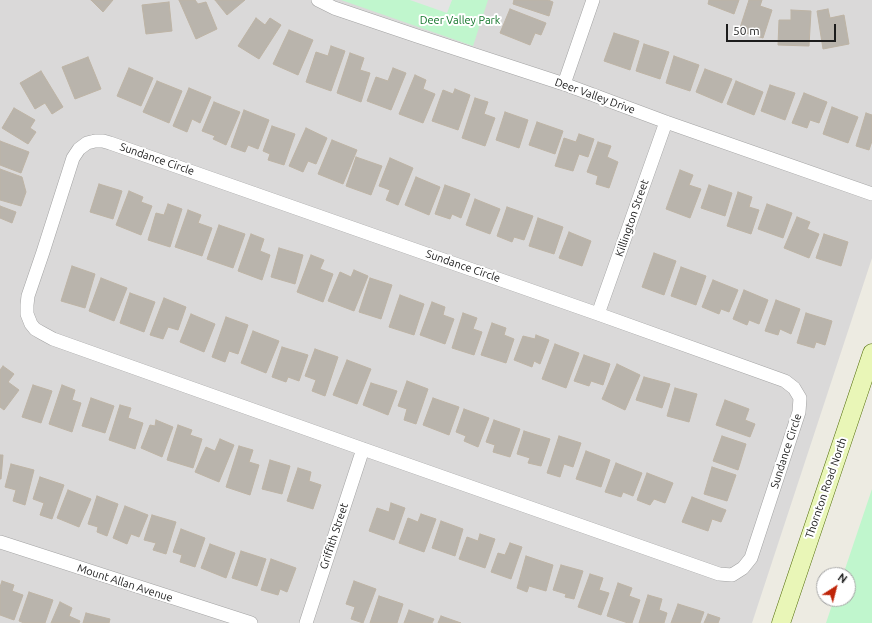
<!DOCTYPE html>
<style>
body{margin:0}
#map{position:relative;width:872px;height:623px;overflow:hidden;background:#edebe2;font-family:Ubuntu,sans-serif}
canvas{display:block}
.north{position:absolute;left:816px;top:567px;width:40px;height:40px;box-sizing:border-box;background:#fff;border:1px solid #a4a4a4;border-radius:50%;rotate:36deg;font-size:11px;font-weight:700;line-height:16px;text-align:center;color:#1c1c1c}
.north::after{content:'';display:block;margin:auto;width:14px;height:18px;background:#bf2509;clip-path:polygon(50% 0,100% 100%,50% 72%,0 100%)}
.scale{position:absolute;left:726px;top:24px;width:110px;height:18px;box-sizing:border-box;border:2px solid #1c1c1c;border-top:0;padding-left:5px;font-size:12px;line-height:14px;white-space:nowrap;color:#1c1c1c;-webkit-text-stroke:3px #fff;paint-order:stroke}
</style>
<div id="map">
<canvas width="872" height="623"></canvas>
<div class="north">N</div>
<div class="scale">50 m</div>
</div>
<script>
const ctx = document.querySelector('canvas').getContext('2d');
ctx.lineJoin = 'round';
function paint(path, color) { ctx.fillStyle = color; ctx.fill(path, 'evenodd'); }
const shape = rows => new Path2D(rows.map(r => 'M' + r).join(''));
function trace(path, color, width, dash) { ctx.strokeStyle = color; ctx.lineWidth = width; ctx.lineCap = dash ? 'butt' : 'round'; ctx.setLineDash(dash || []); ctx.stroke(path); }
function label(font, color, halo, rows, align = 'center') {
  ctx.font = font + ' Ubuntu,sans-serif'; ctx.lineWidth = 4; ctx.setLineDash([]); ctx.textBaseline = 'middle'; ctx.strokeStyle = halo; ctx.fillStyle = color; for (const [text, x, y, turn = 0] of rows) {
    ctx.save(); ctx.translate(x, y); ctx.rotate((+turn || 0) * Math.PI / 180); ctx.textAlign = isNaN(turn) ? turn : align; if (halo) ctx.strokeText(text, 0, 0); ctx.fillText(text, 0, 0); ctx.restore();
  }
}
paint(shape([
 [0,0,872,0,872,258,752,623,0,623]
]), '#dad9d9');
paint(shape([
 [341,0,488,0,473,46],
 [872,489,872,623,826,623,834,599,848,599,848,575,843,575]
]), '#c0f6cd');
paint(shape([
 [410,0,452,0,447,13]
]), '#e4e4e4');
const building = shape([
 [91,0,113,0,103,12,91,0],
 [179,0,195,0,198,4,206,2,217,29,196,39,179,0],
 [215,0,245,0,227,15,215,0],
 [514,0,548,0,553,2,549,16,513,4,514,0],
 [709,0,739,0,734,14,708,4,709,0],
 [749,0,762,0,760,6,772,10,763,38,739,31,749,0],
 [169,2,172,31,146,34,142,5,169,2],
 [510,9,546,23,541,35,535,33,530,45,500,33,510,9],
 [828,9,830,18,844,15,849,44,823,49,817,11,828,9],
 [791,10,811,11,809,46,778,45,779,20,791,20,791,10],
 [256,18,265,25,270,18,281,25,259,59,238,46,256,18],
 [289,30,313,40,298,75,273,64,289,30],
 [614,33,639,41,630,70,604,61,614,33],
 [644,44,669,52,660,79,636,71,644,44],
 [331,46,345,51,331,91,306,82,316,52,328,56,331,46],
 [350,53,364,58,360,70,370,73,361,102,337,93,350,53],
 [674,56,699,65,690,91,666,83,674,56],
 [88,57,101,89,75,99,62,67,88,57],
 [129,68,153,78,141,106,117,96,129,68],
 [393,68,406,73,391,110,367,101,376,77,388,81,393,68],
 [705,69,732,79,722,103,696,92,705,69],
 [41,71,63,107,52,114,45,103,35,109,20,83,41,71],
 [415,75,426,80,423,89,435,94,423,123,399,114,415,75],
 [157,81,182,91,169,123,143,112,157,81],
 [736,81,763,92,754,115,727,104,736,81],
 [770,85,795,93,785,120,761,111,770,85],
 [189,88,211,97,200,123,192,119,187,132,173,126,189,88],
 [455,89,470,95,458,130,432,121,443,90,453,94,455,89],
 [804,93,827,102,819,123,810,120,807,128,792,123,804,93],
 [475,98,488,102,484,114,495,118,485,146,462,138,475,98],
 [214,102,240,112,226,145,213,139,215,136,202,131,214,102],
 [832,107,858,117,848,143,823,134,832,107],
 [14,108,35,120,30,128,36,132,28,144,2,128,14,108],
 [244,110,269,120,258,149,248,145,245,152,231,147,244,110],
 [505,112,528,120,519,148,496,140,505,112],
 [866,113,872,115,872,141,869,150,856,146,866,113],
 [537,122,563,131,555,154,529,145,537,122],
 [272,126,295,134,284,165,268,160,270,154,263,151,272,126],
 [306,128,327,138,316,164,308,161,303,172,289,166,306,128],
 [579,134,594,139,588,157,579,154,573,171,555,166,564,138,576,142,579,134],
 [332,140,357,150,343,184,318,174,332,140],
 [0,141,29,152,21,173,0,165,0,141],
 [598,142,611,146,607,157,618,162,609,188,596,184,598,176,587,172,598,142],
 [356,157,382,166,371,195,346,186,356,157],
 [390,158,413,168,398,205,386,200,390,190,379,186,390,158],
 [0,169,22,177,26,192,21,206,0,200,0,169],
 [680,170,693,175,689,185,701,189,690,218,666,209,680,170],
 [416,177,440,187,429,215,405,205,416,177],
 [99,184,122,191,113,219,90,212,99,184],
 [445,185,470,194,461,218,452,214,450,219,435,214,445,185],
 [709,185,732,193,725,216,701,208,709,185],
 [129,191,143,197,141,202,152,206,141,235,116,225,129,191],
 [738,192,752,197,749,207,759,210,751,234,727,226,738,192],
 [475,199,500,209,490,234,466,225,475,199],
 [168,204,182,209,170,247,148,240,156,213,164,215,168,204],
 [767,204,792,213,783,238,758,229,767,204],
 [0,206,16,212,12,223,0,218,0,206],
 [507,207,533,216,524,240,514,237,512,242,497,236,507,207],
 [188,210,201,215,198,223,212,228,202,256,175,247,188,210],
 [797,217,810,222,807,229,819,234,809,258,784,248,797,217],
 [538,218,563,227,554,254,529,246,538,218],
 [219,225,245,234,233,268,207,259,219,225],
 [569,232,591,241,582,266,559,258,569,232],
 [251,234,264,239,260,251,270,255,262,280,238,271,251,234],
 [824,234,848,242,841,266,816,258,824,234],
 [279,248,303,255,295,284,271,277,279,248],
 [654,253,676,261,664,295,642,287,654,253],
 [311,255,324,260,320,269,333,274,323,302,297,292,311,255],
 [72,266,95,274,85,308,61,301,72,266],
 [681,267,706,276,696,305,671,296,681,267],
 [354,270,368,276,354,311,328,301,340,272,351,277,354,270],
 [101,278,127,288,114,321,89,311,101,278],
 [370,278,392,285,381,319,359,312,370,278],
 [713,280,738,290,729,312,721,309,719,314,702,307,713,280],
 [744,290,768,300,759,324,749,320,747,325,733,319,744,290],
 [130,293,155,302,144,332,120,323,130,293],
 [400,295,424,304,414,335,389,327,400,295],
 [164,298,186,307,178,330,168,327,163,339,150,335,164,298],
 [776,300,800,309,791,334,780,329,778,335,765,331,776,300],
 [432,302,445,307,443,315,454,319,445,344,420,335,432,302],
 [463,313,477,318,473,329,482,332,474,355,452,348,463,313],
 [806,313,832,321,825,345,816,342,814,348,797,343,806,313],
 [191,314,215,324,204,352,180,342,191,314],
 [226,317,248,325,238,354,229,351,225,362,212,357,226,317],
 [492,323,506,328,504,335,514,339,506,363,481,355,492,323],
 [253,331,279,341,266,373,241,363,253,331],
 [536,335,549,340,540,364,534,361,532,367,514,360,523,336,535,339,536,335],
 [555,344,579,353,566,388,542,379,555,344],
 [282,347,308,355,299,381,288,377,286,382,272,377,282,347],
 [315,349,338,357,325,396,312,391,316,380,305,376,315,349],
 [584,355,610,364,603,385,591,381,589,386,574,381,584,355],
 [347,360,371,369,357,404,333,395,347,360],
 [617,364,640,375,625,410,602,399,617,364],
 [3,366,14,374,8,382,19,390,4,410,0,407,0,370,3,366],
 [644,377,670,384,662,408,636,400,644,377],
 [407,381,428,389,416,424,404,420,407,409,398,406,407,381],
 [371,383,397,391,388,415,363,405,371,383],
 [33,385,52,391,41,423,22,417,33,385],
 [62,385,75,390,72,400,81,403,72,432,49,424,62,385],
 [675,388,697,394,689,422,667,416,675,388],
 [91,398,114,406,105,433,82,426,91,398],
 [433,398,459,407,449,435,423,425,433,398],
 [725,400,749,409,745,420,755,424,750,437,716,425,725,400],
 [120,405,131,408,128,418,143,423,135,449,109,440,120,405],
 [464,409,489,418,478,447,464,441,466,436,456,432,464,409],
 [156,420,173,427,162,457,141,448,150,425,155,426,156,420],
 [494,420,520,429,510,457,493,452,495,445,486,442,494,420],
 [178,425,192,430,190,435,202,439,193,468,167,460,178,425],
 [524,431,550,439,541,466,528,463,530,458,517,454,524,431],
 [559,436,581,443,573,467,564,464,560,477,547,473,559,436],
 [722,436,746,444,738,470,713,461,722,436],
 [220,439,234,445,219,482,195,472,206,447,215,451,220,439],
 [239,446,253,450,249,462,259,465,250,495,226,487,239,446],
 [586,451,610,460,601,487,576,479,586,451],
 [0,455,3,455,1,479,0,479,0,455],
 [270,460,290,466,282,494,262,489,270,460],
 [616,463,642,473,633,496,623,492,621,497,605,492,616,463],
 [11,464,34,470,25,505,13,501,16,490,5,487,11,464],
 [712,467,736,475,727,501,704,494,712,467],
 [298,468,311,472,309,481,321,485,313,509,287,501,298,468],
 [647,473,673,483,665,503,654,499,650,505,637,500,647,473],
 [40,477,64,485,52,519,40,515,44,503,33,499,40,477],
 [68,490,91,499,79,527,57,518,68,490],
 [97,496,118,504,107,536,97,532,98,527,88,524,97,496],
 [692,497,726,510,721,522,712,519,708,531,682,522,692,497],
 [391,503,405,508,394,540,369,531,377,508,389,512,391,503],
 [125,506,148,515,139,537,131,534,127,544,113,538,125,506],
 [421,514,436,519,424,552,399,543,408,518,418,522,421,514],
 [152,515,176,522,166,554,153,550,156,543,144,540,152,515],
 [441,521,463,529,455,556,432,548,441,521],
 [181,529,205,538,195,567,180,562,182,555,173,552,181,529],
 [480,534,495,539,485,568,459,559,467,537,478,541,480,534],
 [510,543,522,547,511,579,491,572,498,553,505,555,510,543],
 [210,544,235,553,226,578,201,568,210,544],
 [241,551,266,559,257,586,232,578,241,551],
 [526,556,553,565,546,591,529,586,527,592,517,588,526,556],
 [271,559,296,568,287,592,280,589,278,595,261,590,271,559],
 [561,565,583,571,574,599,565,597,566,594,553,590,561,565],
 [590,574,603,578,599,590,609,593,601,615,578,607,590,574],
 [2,581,14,585,12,591,23,595,14,620,0,615,0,587,2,581],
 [354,581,376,589,363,623,351,619,355,607,346,604,354,581],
 [618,583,632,588,629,596,640,600,632,623,628,623,607,616,618,583],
 [29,592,53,600,45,623,24,623,19,621,29,592],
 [648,595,662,599,659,610,667,613,664,623,639,623,648,595],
 [379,596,403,604,397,623,370,623,379,596],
 [60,602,72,608,69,616,80,621,79,623,51,623,60,602],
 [678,604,704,612,700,623,671,623,678,604],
 [409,610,434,619,432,623,404,623,409,610],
 [86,613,110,619,109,623,83,623,86,613],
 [708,614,720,618,718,623,704,623,708,614],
 [441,616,461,623,438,623,441,616]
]);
paint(building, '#b9b4ac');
trace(building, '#beb4a5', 1);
const street = shape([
 [318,0,334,8,417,36,564,84,666,122,872,194],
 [564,84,593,0],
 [95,141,103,141,110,143,598,314,785,381,794,388,800,398,799,412,751,558,743,568,732,575,719,574,363,449,53,339,42,333,35,329,31,324,27,314,27,305,28,296,43,252,73,158,79,149,87,143,95,141],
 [598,314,666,122],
 [0,542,251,623],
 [306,623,363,449]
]);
const secondary = shape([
 [781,623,872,353]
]);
trace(street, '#a3a3a3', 14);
trace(secondary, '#526d09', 19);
trace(street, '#fff', 13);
trace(secondary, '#e9f6b7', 18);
label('11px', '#107428', '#fff', [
 ["Deer Valley Park",460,20]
]);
label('11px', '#1c1c1c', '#fff', [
 ["Deer Valley Drive",595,96,20],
 ["Sundance Circle",157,159,19],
 ["Killington Street",632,218,-71],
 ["Sundance Circle",463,266,19],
 ["Sundance Circle",786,451,-72],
 ["Thornton Road North",826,488,-71],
 ["Griffith Street",334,536,-72],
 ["Mount Allan Avenue",125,583,18]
]);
</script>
